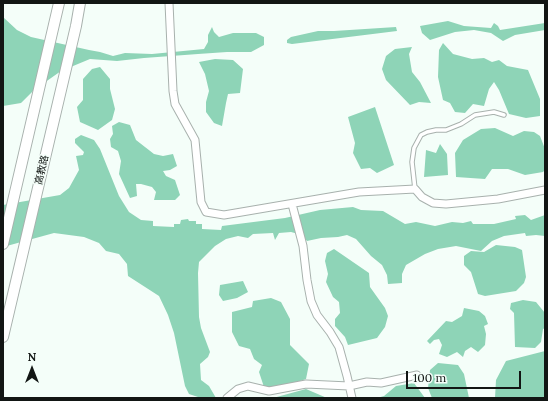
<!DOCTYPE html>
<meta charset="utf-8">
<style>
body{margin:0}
#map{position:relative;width:548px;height:401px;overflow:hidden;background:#f4fef9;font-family:Lora,serif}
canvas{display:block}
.frame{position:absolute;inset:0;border:4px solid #121614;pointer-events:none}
.north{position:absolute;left:12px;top:349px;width:40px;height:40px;-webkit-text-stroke:3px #f4fef9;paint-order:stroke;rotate:0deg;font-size:11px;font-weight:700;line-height:16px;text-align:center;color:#121614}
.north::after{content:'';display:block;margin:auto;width:14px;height:18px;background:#121614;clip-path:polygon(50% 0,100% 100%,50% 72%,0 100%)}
.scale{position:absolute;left:406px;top:371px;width:115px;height:18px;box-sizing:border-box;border:2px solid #121614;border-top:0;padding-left:5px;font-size:12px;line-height:14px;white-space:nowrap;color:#121614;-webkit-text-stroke:3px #f4fef9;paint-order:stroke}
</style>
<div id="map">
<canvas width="548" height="401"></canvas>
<div class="frame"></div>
<div class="north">N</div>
<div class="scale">100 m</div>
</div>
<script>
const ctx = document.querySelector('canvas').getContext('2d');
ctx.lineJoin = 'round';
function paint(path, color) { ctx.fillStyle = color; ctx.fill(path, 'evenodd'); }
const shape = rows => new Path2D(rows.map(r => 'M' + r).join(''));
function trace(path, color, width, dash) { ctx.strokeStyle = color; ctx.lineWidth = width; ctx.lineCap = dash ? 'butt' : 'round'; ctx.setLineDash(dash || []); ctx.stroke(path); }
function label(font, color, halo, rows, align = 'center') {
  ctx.font = font + ' Lora,"Noto Sans SC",serif'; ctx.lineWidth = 3; ctx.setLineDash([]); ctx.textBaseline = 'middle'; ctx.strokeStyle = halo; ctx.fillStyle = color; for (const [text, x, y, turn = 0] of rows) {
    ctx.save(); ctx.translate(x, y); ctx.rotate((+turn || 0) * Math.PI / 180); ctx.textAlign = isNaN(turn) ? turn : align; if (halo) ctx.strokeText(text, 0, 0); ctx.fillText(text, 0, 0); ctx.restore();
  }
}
paint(shape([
 [3,17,17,30,31,37,89,50,100,52,113,56,125,53,152,54,204,49,208,42,208,35,212,27,214,32,219,37,233,33,256,33,264,37,264,45,251,52,227,52,198,54,144,58,117,61,90,59,61,71,34,90,21,103,3,106],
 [448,21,464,26,491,28,494,23,498,26,500,30,545,23,545,30,515,35,503,41,491,33,474,30,455,32,430,40,422,33,420,26],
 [396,27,397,31,292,44,287,43,287,40,291,37,318,31,334,31],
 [443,43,453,54,472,59,484,58,492,62,499,60,507,66,528,70,540,99,540,116,526,118,509,114,499,90,494,82,489,89,484,106,473,104,465,113,455,112,450,103,443,100,438,77,439,50],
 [412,47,409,54,412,72,420,82,431,103,419,102,410,105,386,80,382,69,386,56,395,49],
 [215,59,233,60,243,69,240,93,228,94,226,103,222,126,214,123,206,112,206,102,209,91,205,74,199,62],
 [100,67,110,79,110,89,115,109,112,120,98,130,80,122,77,107,83,100,83,79,92,69],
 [375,107,394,165,377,173,370,168,361,169,353,153,355,143,348,117],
 [119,122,130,125,136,140,154,154,163,156,173,154,177,166,170,170,163,171,166,176,175,180,180,195,175,200,154,200,156,192,152,187,141,184,136,184,137,196,130,198,119,174,121,161,118,151,111,147,110,139,113,134,112,126],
 [495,128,513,136,524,131,534,132,540,136,545,149,545,170,543,172,525,175,508,169,492,169,485,179,456,177,455,153,463,140,481,129],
 [81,135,94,140,100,149,119,196,129,212,141,220,153,221,153,226,174,227,174,224,180,224,181,220,188,219,189,221,196,221,196,224,202,224,202,229,221,230,222,226,285,218,320,210,353,207,361,210,383,211,405,224,416,222,435,226,452,222,463,223,471,221,473,224,494,224,516,219,515,216,525,215,531,220,545,215,545,236,536,235,526,236,525,233,504,236,492,241,481,251,456,246,438,249,425,254,406,265,402,274,402,283,388,284,387,275,382,265,371,256,356,239,347,235,338,237,321,238,307,241,302,235,291,232,279,233,275,240,273,233,253,234,248,238,238,236,226,239,215,246,199,262,198,273,199,317,201,328,210,352,208,357,200,364,201,380,209,386,216,398,201,398,189,394,185,386,174,333,168,315,159,296,128,276,127,264,119,254,106,251,99,243,84,237,54,233,3,247,3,205,60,195,69,188,79,170,76,156,83,155,84,152,75,143,75,139],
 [440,144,447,154,448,175,424,177,426,150,436,153],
 [496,245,515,247,522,250,526,277,524,283,516,291,485,296,478,294,471,272,464,265,464,256,471,251,484,252],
 [334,249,369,273,370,287,385,308,388,316,385,327,377,338,348,345,345,337,335,326,335,319,340,313,339,302,333,297,326,282,328,274,325,261,327,253],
 [243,281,248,292,237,298,223,301,219,295,220,285],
 [271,298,281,302,290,319,290,345,309,364,306,379,283,387,264,387,259,372,262,365,254,359,250,349,239,346,232,332,232,312,252,307,253,301],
 [523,300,536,302,545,313,545,328,543,329,541,342,535,348,515,347,514,313,510,309,511,303],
 [464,308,479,311,485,316,488,324,484,326,486,334,485,345,478,352,471,347,465,351,463,357,457,352,447,357,439,354,442,345,439,339,434,340,430,344,427,341,446,321,452,322,462,316],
 [545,351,545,398,495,398,496,380,506,361],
 [438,363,458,365,464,374,469,398,432,398,428,388,430,370],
 [414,383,425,398,377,398,384,396,396,386],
 [306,389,327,398,273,398]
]), '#8ed4b7');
const lane = shape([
 [415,189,412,162,414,148,421,135,427,132,436,130,446,130,461,124,475,115,494,112,504,115]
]);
const street = shape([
 [169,3,173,91,175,104,195,140,201,202,206,212,224,215,359,192,415,189,422,197,433,203,446,204,498,199,545,190],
 [292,204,303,246,307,280,311,301,317,315,330,332,339,347,347,376,352,398],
 [227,398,238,389,248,386,269,391,306,384,349,386,367,382,381,383,417,375]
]);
const secondary = shape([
 [3,244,59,3],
 [3,337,76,26,80,3]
]);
trace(lane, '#a8b1ad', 5.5);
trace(street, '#a8b1ad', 9);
trace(secondary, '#a8b1ad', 12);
trace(lane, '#fff', 3.5);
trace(street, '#fff', 7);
trace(secondary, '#fff', 10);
label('10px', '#121614', '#f4fef9', [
 ["高教路",42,170,-77]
]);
</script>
